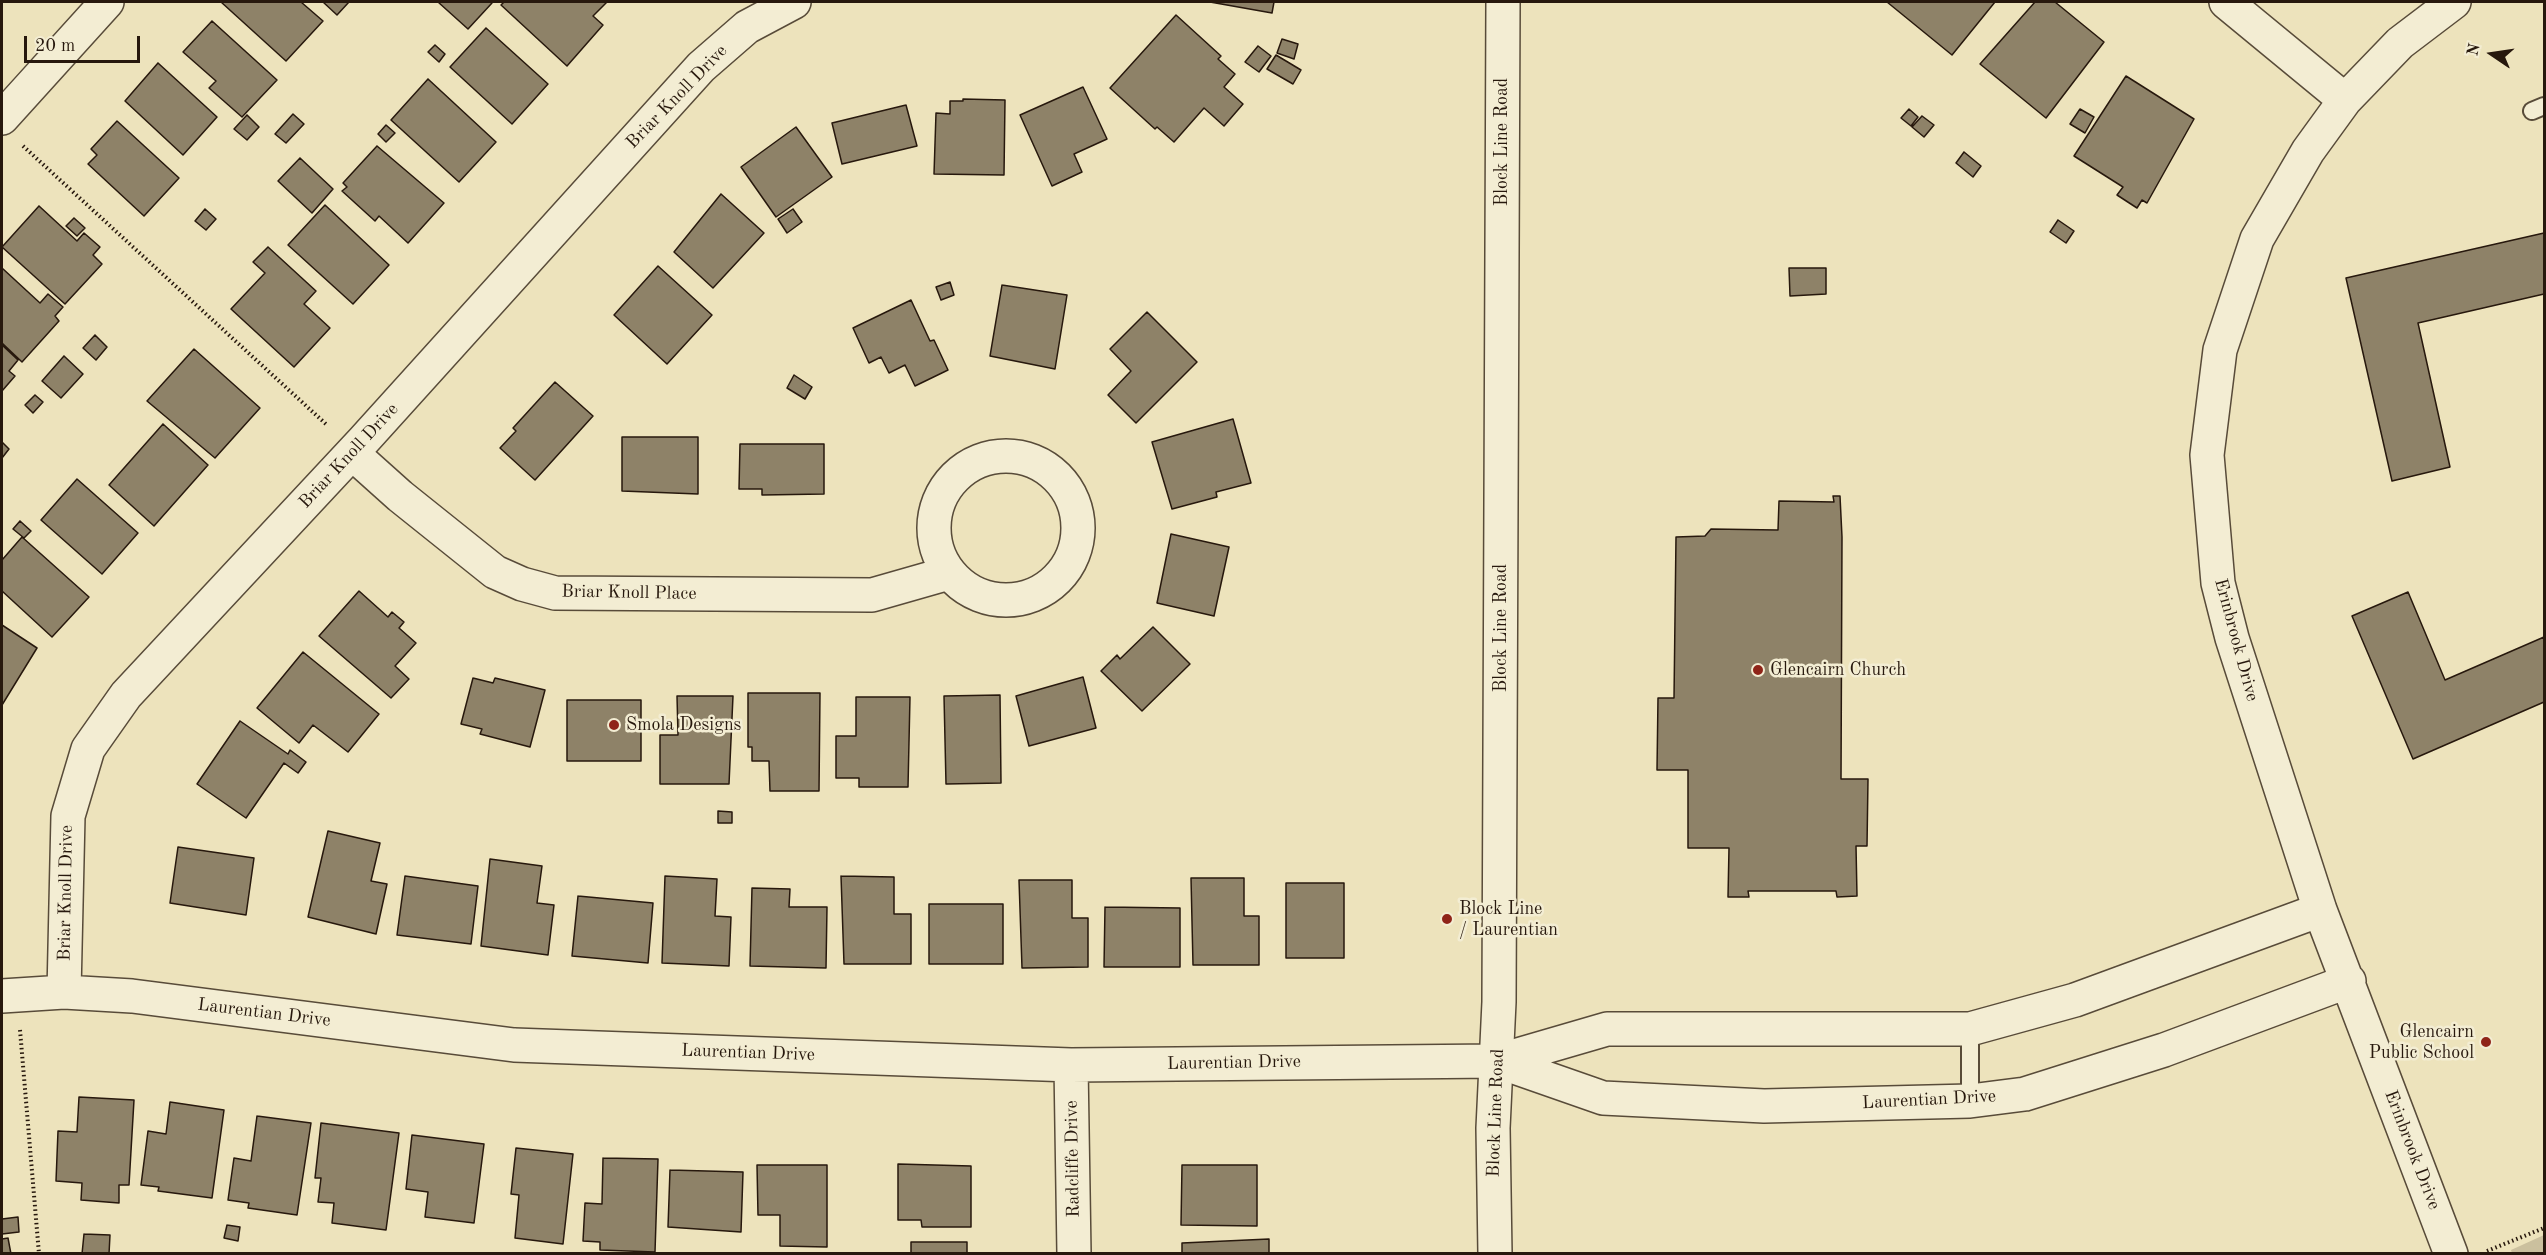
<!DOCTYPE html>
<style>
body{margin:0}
#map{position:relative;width:2546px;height:1255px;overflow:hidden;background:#ede3bc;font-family:"Old Standard TT",serif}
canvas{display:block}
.frame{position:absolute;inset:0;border:3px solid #27180d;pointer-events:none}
.north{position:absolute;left:2462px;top:24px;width:60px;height:60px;-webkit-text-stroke:4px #f3edd3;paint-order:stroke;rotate:283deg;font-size:16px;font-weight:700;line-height:24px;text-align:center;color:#27180d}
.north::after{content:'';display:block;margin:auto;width:21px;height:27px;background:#27180d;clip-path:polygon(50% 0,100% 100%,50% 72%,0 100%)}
.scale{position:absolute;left:24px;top:36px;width:116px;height:27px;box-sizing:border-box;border:3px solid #27180d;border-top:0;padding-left:8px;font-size:18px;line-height:21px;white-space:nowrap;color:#27180d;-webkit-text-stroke:4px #f3edd3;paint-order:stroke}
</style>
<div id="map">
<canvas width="2546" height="1255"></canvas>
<div class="frame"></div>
<div class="north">N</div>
<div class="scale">20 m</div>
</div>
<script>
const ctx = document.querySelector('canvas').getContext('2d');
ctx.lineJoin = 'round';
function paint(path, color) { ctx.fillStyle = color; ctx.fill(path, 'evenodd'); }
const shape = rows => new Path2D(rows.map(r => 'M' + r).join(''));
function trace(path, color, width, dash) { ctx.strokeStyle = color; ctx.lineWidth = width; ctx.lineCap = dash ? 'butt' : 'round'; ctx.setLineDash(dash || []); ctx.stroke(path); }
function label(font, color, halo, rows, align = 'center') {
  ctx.font = font + ' "Old Standard TT",serif'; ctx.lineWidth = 5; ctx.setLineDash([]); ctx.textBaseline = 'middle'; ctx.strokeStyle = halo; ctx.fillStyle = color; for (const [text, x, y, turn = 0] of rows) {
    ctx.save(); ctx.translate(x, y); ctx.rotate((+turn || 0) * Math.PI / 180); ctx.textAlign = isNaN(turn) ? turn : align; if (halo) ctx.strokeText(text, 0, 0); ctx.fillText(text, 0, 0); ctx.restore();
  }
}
paint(shape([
 [2544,1235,2544,1253,2512,1253,2511,1250]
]), '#cbc09e');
const building = shape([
 [221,2,301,2,323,21,286,61,221,2],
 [323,2,349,2,337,15,323,2],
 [438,2,490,2,492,3,468,29,438,2],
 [504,2,607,2,593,16,603,25,567,66,501,5,504,2],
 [1210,2,1274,2,1272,13,1210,2],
 [1887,2,1995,2,1952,55,1887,2],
 [2035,2,2055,2,2104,42,2046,118,1980,64,2035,2],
 [1176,15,1221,56,1218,59,1235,74,1224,87,1243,104,1224,126,1204,108,1174,142,1157,127,1155,129,1110,88,1176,15],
 [212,21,277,80,242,117,209,88,216,81,183,52,212,21],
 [486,28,548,84,512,124,450,67,486,28],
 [1282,39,1298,44,1294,59,1277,53,1282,39],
 [435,45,445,54,439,62,428,52,435,45],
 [1258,46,1271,56,1259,72,1245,62,1258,46],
 [1276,55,1301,70,1293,84,1267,69,1276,55],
 [158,63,217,117,183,155,125,101,158,63],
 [2126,76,2194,119,2147,203,2142,200,2137,208,2117,195,2123,187,2074,156,2126,76],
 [428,79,496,142,459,182,391,120,428,79],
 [1083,87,1107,139,1074,154,1082,172,1052,186,1020,115,1083,87],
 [963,99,1005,100,1004,175,934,174,936,113,950,114,950,101,963,101,963,99],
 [906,105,917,146,842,164,832,123,906,105],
 [1909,109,1918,117,1911,126,1901,118,1909,109],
 [2080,109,2094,117,2085,133,2070,124,2080,109],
 [293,114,304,124,286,143,275,134,293,114],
 [247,115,259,127,247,140,234,129,247,115],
 [1922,116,1934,125,1924,137,1912,127,1922,116],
 [117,121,179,178,144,216,88,164,97,155,91,149,117,121],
 [386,125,395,133,386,142,378,134,386,125],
 [796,127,832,177,776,217,741,167,796,127],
 [377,146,444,203,408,243,379,216,375,221,342,191,347,187,343,183,377,146],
 [1964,152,1981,166,1973,177,1956,163,1964,152],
 [300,158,333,189,312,213,278,181,300,158],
 [721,194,764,233,713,288,674,252,721,194],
 [325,205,389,265,353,304,288,245,325,205],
 [39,206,77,241,84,233,100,247,93,255,102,264,65,304,2,247,39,206],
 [205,209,216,219,206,230,195,221,205,209],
 [793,209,802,222,787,233,778,219,793,209],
 [74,218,85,228,77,236,66,226,74,218],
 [2058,220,2074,231,2066,243,2050,232,2058,220],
 [2544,233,2544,294,2418,323,2450,467,2392,481,2346,278,2544,233],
 [268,247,316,291,304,304,330,328,294,367,231,309,265,273,253,262,268,247],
 [658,266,712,315,667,364,614,315,658,266],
 [2,268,40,303,48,294,63,307,55,316,59,321,22,362,2,343,2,268],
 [1789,268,1826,268,1826,294,1790,296,1789,268],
 [950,282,954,295,941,300,936,287,950,282],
 [1002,285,1067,295,1055,369,990,356,1002,285],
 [911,300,930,341,934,340,948,370,915,386,905,365,889,373,881,357,869,363,853,328,911,300],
 [1147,312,1197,362,1136,423,1108,395,1131,371,1110,349,1147,312],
 [95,335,107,347,96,360,83,348,95,335],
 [2,345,18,360,9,371,15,376,2,391,2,345],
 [194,349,260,408,215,458,147,401,194,349],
 [64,356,83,374,61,398,42,381,64,356],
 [794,375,812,387,805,399,787,388,794,375],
 [555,382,593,416,535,480,500,448,516,431,513,428,555,382],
 [35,395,43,402,33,413,25,405,35,395],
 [1233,419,1251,483,1216,492,1217,497,1172,509,1152,442,1233,419],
 [163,424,208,465,154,526,109,485,163,424],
 [622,437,698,437,698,494,622,491,622,437],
 [2,442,9,449,2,458,2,442],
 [740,444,824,444,824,494,762,495,762,489,739,489,740,444],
 [77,479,138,533,102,574,41,520,77,479],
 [1833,496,1840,496,1842,537,1841,779,1868,779,1867,846,1856,846,1857,896,1837,897,1836,891,1748,891,1749,897,1728,897,1729,848,1688,848,1688,770,1657,770,1658,698,1674,698,1676,537,1705,536,1711,529,1778,530,1779,501,1834,502,1833,496],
 [20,521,31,531,24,538,13,529,20,521],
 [1171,534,1229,547,1214,616,1157,603,1171,534],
 [22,537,89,597,52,637,2,591,2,560,22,537],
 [359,591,388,617,392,612,404,622,399,628,416,643,395,666,409,679,391,698,319,636,359,591],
 [2408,592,2445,680,2544,637,2544,702,2413,759,2352,616,2408,592],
 [2,625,37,648,2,705,2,625],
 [1153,627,1190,664,1142,711,1101,671,1117,655,1120,659,1153,627],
 [303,652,379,714,348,752,313,725,299,743,257,708,303,652],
 [1083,677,1096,728,1029,746,1016,696,1083,677],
 [473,678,493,683,495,678,545,690,530,747,480,734,482,729,461,724,473,678],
 [748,693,820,693,819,791,770,791,769,761,752,761,752,747,748,747,748,693],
 [1000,695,1001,783,946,784,944,696,1000,695],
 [677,696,733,696,729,784,660,784,660,735,678,735,677,696],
 [856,697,910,697,908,787,859,787,859,778,836,778,836,736,856,736,856,697],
 [567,700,641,700,641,761,567,761,567,700],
 [240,721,288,754,290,750,306,762,298,773,284,763,246,818,197,784,240,721],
 [718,811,732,812,732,823,718,823,718,811],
 [328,831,380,843,371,881,387,884,376,934,308,917,328,831],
 [178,847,254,858,246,915,170,903,178,847],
 [490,859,542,866,537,903,554,905,548,955,481,946,490,859],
 [405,876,478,886,471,944,397,935,405,876],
 [665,876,717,879,715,916,731,917,729,966,662,963,665,876],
 [841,876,894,877,894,914,911,914,911,964,844,964,841,876],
 [1191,878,1244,878,1244,916,1259,916,1259,965,1193,965,1191,878],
 [1019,880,1072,880,1072,918,1088,918,1088,967,1022,968,1019,880],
 [1286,883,1344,883,1344,958,1286,958,1286,883],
 [752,888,790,889,789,907,827,907,826,968,750,966,752,888],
 [578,896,653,903,648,963,572,956,578,896],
 [929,904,1003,904,1003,964,929,964,929,904],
 [1105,907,1180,908,1180,967,1104,967,1105,907],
 [79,1097,134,1100,129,1185,119,1185,119,1203,81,1200,82,1183,56,1181,58,1131,77,1132,79,1097],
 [170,1102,224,1110,212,1198,158,1191,159,1187,141,1185,148,1131,166,1134,170,1102],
 [257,1116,311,1123,297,1215,248,1208,249,1203,228,1200,234,1158,251,1161,257,1116],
 [321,1123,399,1133,386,1230,332,1223,334,1203,318,1202,321,1178,315,1178,321,1123],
 [412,1135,484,1144,474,1223,425,1217,428,1192,406,1189,412,1135],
 [516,1148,573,1154,563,1244,515,1238,519,1195,511,1194,516,1148],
 [603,1158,658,1159,655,1252,600,1250,600,1242,583,1241,585,1203,602,1204,603,1158],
 [898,1164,971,1166,971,1227,922,1227,921,1220,898,1220,898,1164],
 [757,1165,827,1165,827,1247,780,1246,780,1215,758,1215,757,1165],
 [1182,1165,1257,1165,1257,1226,1181,1225,1182,1165],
 [670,1170,743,1172,741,1232,668,1227,670,1170],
 [18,1217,19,1232,2,1234,2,1219,18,1217],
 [227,1225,240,1227,238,1241,224,1238,227,1225],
 [84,1234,110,1235,109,1254,82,1254,84,1234],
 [8,1238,11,1254,2,1254,2,1239,8,1238],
 [1269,1239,1269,1254,1182,1254,1182,1243,1269,1239],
 [911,1242,967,1242,967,1254,911,1254,911,1242]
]);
paint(building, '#8e8268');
trace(building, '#27180d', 1.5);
const service = shape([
 [2532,111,2544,106],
 [1970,1029,1970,1101]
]);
const minor = shape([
 [2226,2,2345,100],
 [2,118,107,2],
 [352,453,400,496,495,572,522,584,555,593,872,595,949,573],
 '934 528a72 72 0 1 1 144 0a72 72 0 1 1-144 0Z',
 [64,992,68,816,88,749,126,695,363,441,701,67,747,27,794,2],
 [2,996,64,992,132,996,514,1045,1071,1065,1497,1061,1607,1029,1970,1029,2075,1000,2320,910],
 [1497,1061,1603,1098,1764,1106,1970,1101,2025,1094,2164,1050,2349,981],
 [1071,1065,1074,1254],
 [2451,1254,2320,910,2232,638,2218,583,2207,455,2220,350,2257,239,2308,151,2345,100,2400,43,2454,2]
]);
const tertiary = shape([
 [1495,1254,1493,1128,1499,1002,1503,2]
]);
trace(service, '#584b39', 20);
trace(minor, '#584b39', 36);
trace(tertiary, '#584b39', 36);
trace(shape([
 [23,146,327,425],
 [20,1030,39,1254],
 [2487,1251,2544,1228]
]), '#27180d', 4, [1.5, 3]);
trace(service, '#f3edd3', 16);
trace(minor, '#f3edd3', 33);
trace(tertiary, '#f3edd3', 33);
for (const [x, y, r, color] of [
 [1758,670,6,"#8f2418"],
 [614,725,6,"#8f2418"],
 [1447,919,6,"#8f2418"],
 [2486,1042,6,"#8f2418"]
]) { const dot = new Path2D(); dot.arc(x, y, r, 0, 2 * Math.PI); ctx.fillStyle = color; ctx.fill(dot); trace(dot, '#f3edd3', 2); }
label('18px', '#27180d', '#f3edd3', [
 ["Briar Knoll Drive",677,97,-46],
 ["Block Line Road",1502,142,-90],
 ["Briar Knoll Drive",349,456,-47],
 ["Briar Knoll Place",629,593,1],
 ["Block Line Road",1501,628,-90],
 ["Erinbrook Drive",2236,640,75],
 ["Briar Knoll Drive",66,893,-89],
 ["Laurentian Drive",264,1013,7],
 ["Laurentian Drive",748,1053,2],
 ["Laurentian Drive",1234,1063,-1],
 ["Laurentian Drive",1929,1100,-3],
 ["Block Line Road",1496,1113,-88],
 ["Erinbrook Drive",2412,1150,69],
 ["Radcliffe Drive",1073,1159,-91]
]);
label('18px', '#27180d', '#f3edd3', [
 ["Glencairn Church",1770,670],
 ["Smola Designs",626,725],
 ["Block Line",1459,909],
 ["/ Laurentian",1459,930],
 ["Glencairn",2474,1032,"right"],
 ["Public School",2474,1053,"right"]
], 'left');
</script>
